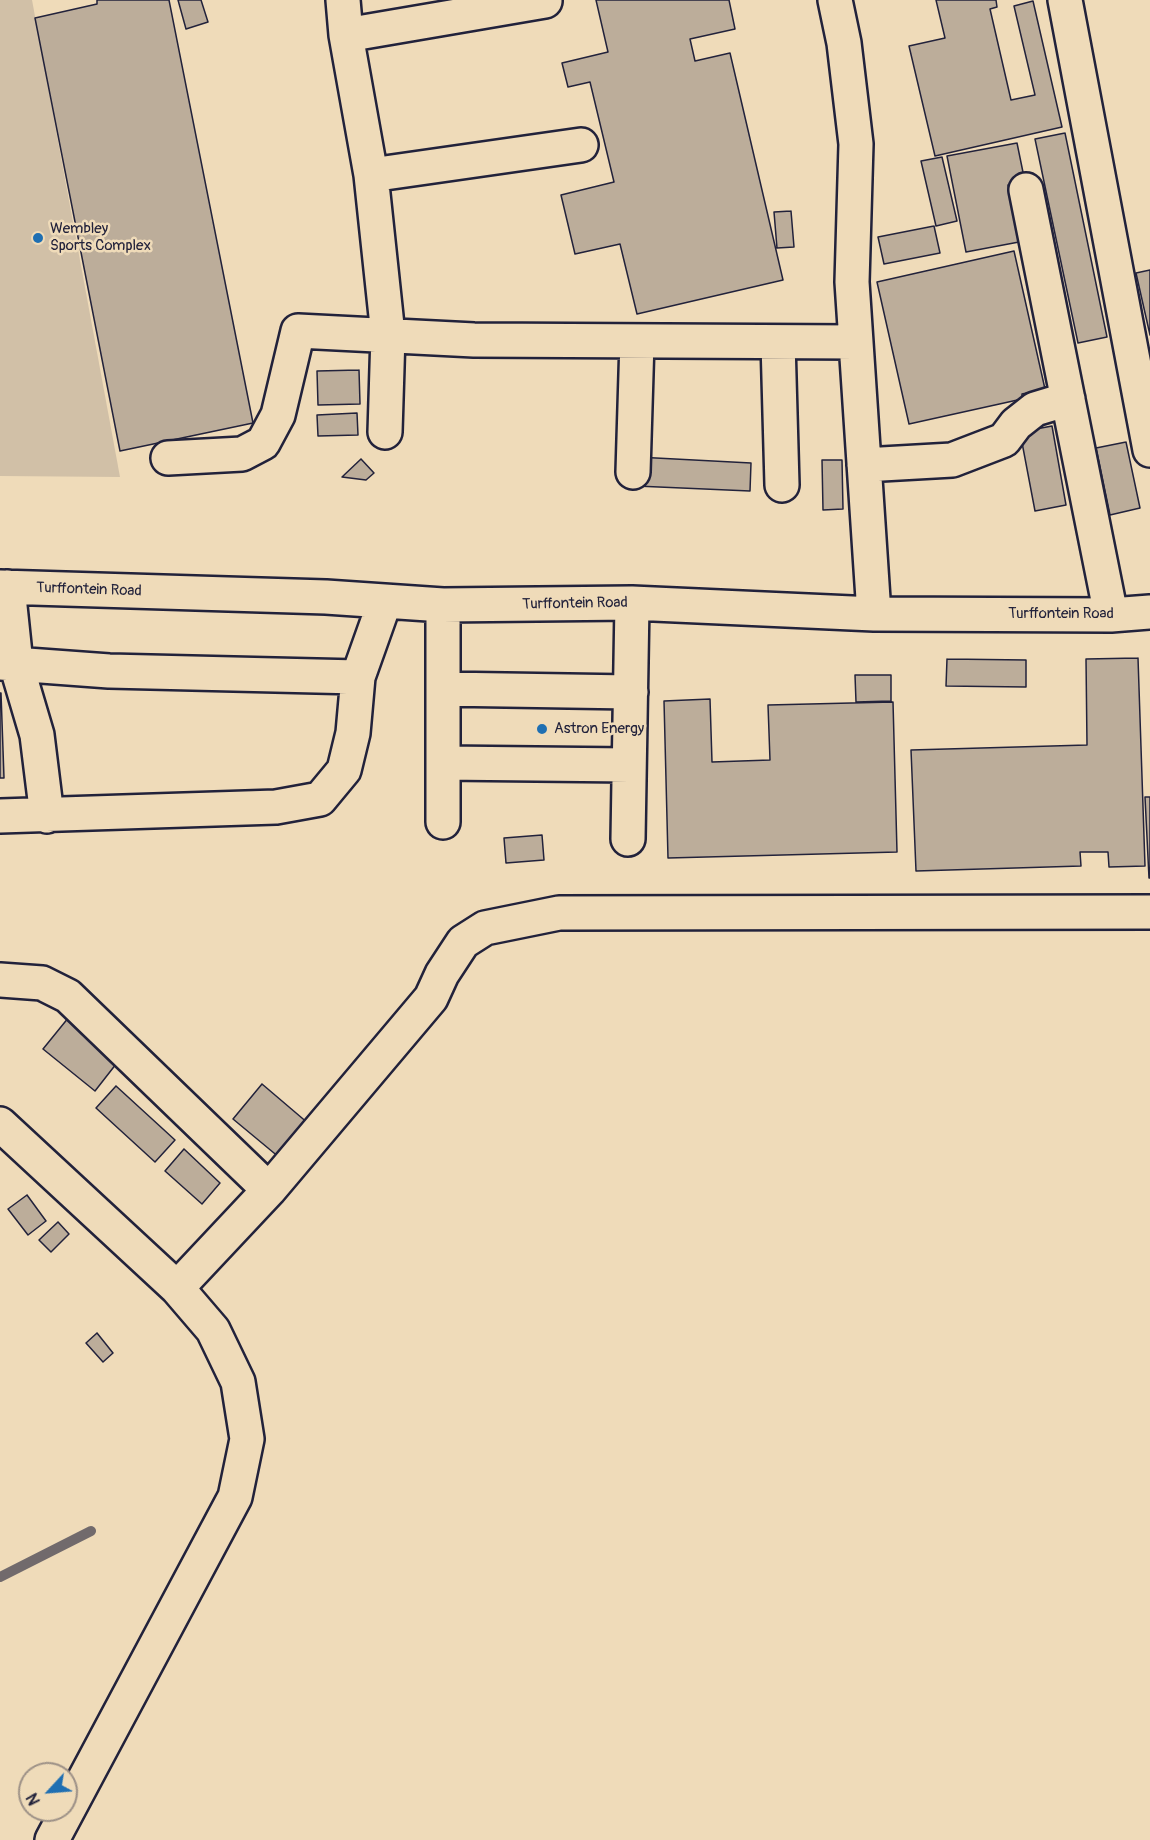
<!DOCTYPE html>
<style>
body{margin:0}
#map{position:relative;width:1150px;height:1840px;overflow:hidden;background:#efdbb9;font-family:Pangolin,sans-serif}
canvas{display:block}
.north{position:absolute;left:18px;top:1762px;width:60px;height:60px;box-sizing:border-box;background:#efdbb9;border:2px solid #9d9187;border-radius:50%;rotate:244deg;font-size:16px;font-weight:700;line-height:24px;text-align:center;color:#22223b}
.north::after{content:'';display:block;margin:auto;width:21px;height:27px;background:#1f6fb2;clip-path:polygon(50% 0,100% 100%,50% 72%,0 100%)}
</style>
<div id="map">
<canvas width="1150" height="1840"></canvas>
<div class="north">N</div>
</div>
<script>
const ctx = document.querySelector('canvas').getContext('2d');
ctx.lineJoin = 'round';
function paint(path, color) { ctx.fillStyle = color; ctx.fill(path, 'evenodd'); }
const shape = rows => new Path2D(rows.map(r => 'M' + r).join(''));
function trace(path, color, width, dash) { ctx.strokeStyle = color; ctx.lineWidth = width; ctx.lineCap = dash ? 'butt' : 'round'; ctx.setLineDash(dash || []); ctx.stroke(path); }
function label(font, color, halo, rows, align = 'center') {
  ctx.font = font + ' Pangolin,sans-serif'; ctx.lineWidth = 5; ctx.setLineDash([]); ctx.textBaseline = 'middle'; ctx.strokeStyle = halo; ctx.fillStyle = color; for (const [text, x, y, turn = 0] of rows) {
    ctx.save(); ctx.translate(x, y); ctx.rotate((+turn || 0) * Math.PI / 180); ctx.textAlign = isNaN(turn) ? turn : align; if (halo) ctx.strokeText(text, 0, 0); ctx.fillText(text, 0, 0); ctx.restore();
  }
}
paint(shape([
 [0,0,32,0,120,477,0,476]
]), '#d1c0a7');
trace(shape([
 [0,1577,91,1531]
]), '#716a6c', 10);
const building = shape([
 [97,0,169,0,253,423,120,451,35,18,97,4,97,0],
 [178,0,201,0,208,22,186,29,178,0],
 [596,0,729,0,735,29,690,39,695,61,730,53,783,280,637,314,620,244,575,254,561,195,614,182,590,82,568,87,562,63,608,52,596,0],
 [936,0,996,0,997,7,990,9,1011,100,1035,95,1014,6,1033,1,1062,127,935,156,909,46,945,38,936,0],
 [1065,133,1107,337,1078,343,1035,139,1065,133],
 [1017,143,1025,182,1008,185,1019,242,966,252,947,156,1017,143],
 [942,157,957,221,936,226,921,161,942,157],
 [791,211,794,247,777,248,774,212,791,211],
 [934,226,940,253,884,264,878,237,934,226],
 [1014,251,1045,389,1022,394,1022,399,909,424,877,282,1014,251],
 [1150,270,1150,335,1136,273,1150,270],
 [359,370,360,404,318,405,317,371,359,370],
 [357,413,358,435,318,436,317,415,357,413],
 [1052,426,1066,505,1035,511,1020,432,1052,426],
 [1126,442,1140,508,1110,515,1096,448,1126,442],
 [637,457,751,463,750,491,636,486,637,457],
 [361,459,374,473,366,480,342,477,361,459],
 [822,460,842,460,843,509,823,510,822,460],
 [1138,658,1145,866,1109,867,1108,852,1080,852,1081,866,916,871,911,750,1087,745,1086,659,1138,658],
 [947,659,1026,660,1026,687,946,686,947,659],
 [855,675,891,675,891,701,856,702,855,675],
 [0,693,1,693,4,778,0,778,0,693],
 [710,699,712,762,770,760,768,705,893,702,897,852,668,858,664,701,710,699],
 [1145,797,1150,797,1150,878,1149,878,1145,797],
 [542,835,544,860,506,863,504,838,542,835],
 [69,1017,120,1059,95,1091,43,1049,69,1017],
 [262,1084,309,1124,280,1158,233,1119,262,1084],
 [116,1086,175,1140,155,1162,96,1108,116,1086],
 [184,1149,220,1183,202,1204,165,1171,184,1149],
 [27,1195,46,1221,28,1235,8,1209,27,1195],
 [58,1222,69,1234,51,1252,39,1240,58,1222],
 [97,1333,113,1353,103,1362,86,1343,97,1333]
]);
paint(building, '#bcad9a');
trace(building, '#22223b', 1.5);
const minor = shape([
 [343,0,346,35,371,175,388,335,385,432],
 [835,0,844,43,856,144,852,282,874,614],
 [1065,0,1150,450],
 [346,35,545,1],
 [371,175,581,145],
 [1026,190,1111,615],
 [778,342,782,485],
 [168,458,242,454,263,443,278,415,298,331,474,340,856,342],
 [864,465,952,460,1004,440,1016,424,1035,409,1068,399],
 [633,472,637,341],
 [0,587,326,597,443,605,632,603,874,614,1111,615,1150,612],
 [8,587,16,664,37,735,47,816],
 [443,605,443,822],
 [0,663,109,671,358,677],
 [443,689,631,692],
 [443,763,629,765],
 [0,816,276,807,320,799,344,770,353,733,358,677,385,601],
 [628,839,632,603],
 [0,980,42,983,68,996,269,1190],
 [0,1124,177,1288,213,1330,238,1382,247,1439,235,1497,52,1840],
 [177,1288,269,1190,431,998,442,974,463,942,485,928,559,913,1150,912]
]);
trace(minor, '#22223b', 38);
trace(minor, '#efdbb9', 33);
for (const [x, y, r, color] of [
 [38,238,6,"#1f6fb2"],
 [542,729,6,"#1f6fb2"]
]) { const dot = new Path2D(); dot.arc(x, y, r, 0, 2 * Math.PI); ctx.fillStyle = color; ctx.fill(dot); trace(dot, '#efdbb9', 2); }
label('15px', '#22223b', '#efdbb9', [
 ["Wembley",50,229],
 ["Sports Complex",50,246],
 ["Astron Energy",554,729]
], 'left');
label('15px', '#22223b', '#efdbb9', [
 ["Turffontein Road",89,590,2],
 ["Turffontein Road",575,604,-1],
 ["Turffontein Road",1061,614]
]);
</script>
